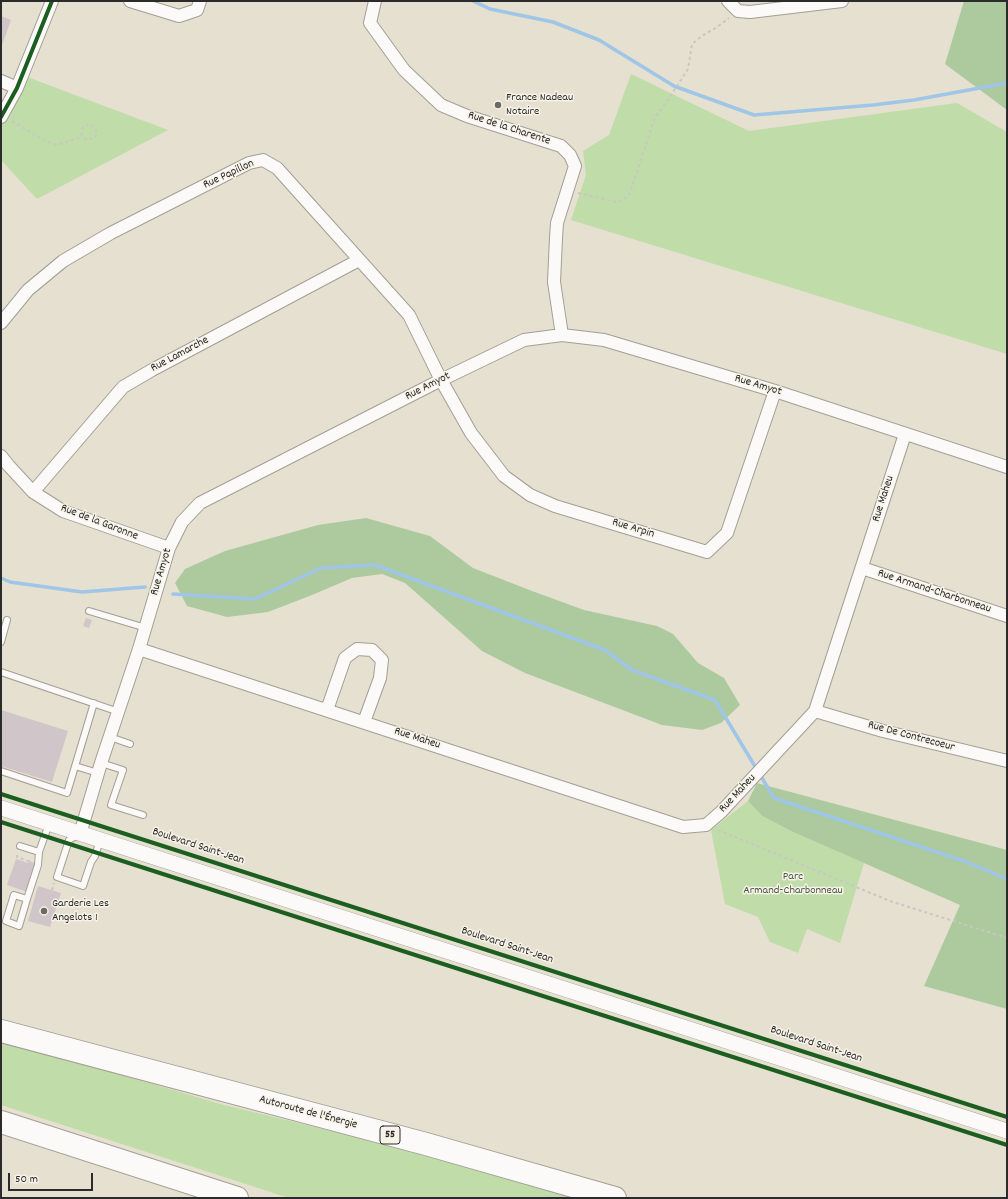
<!DOCTYPE html>
<meta charset="utf-8">
<style>
body{margin:0}
#map{position:relative;width:1008px;height:1199px;overflow:hidden;background:#e5e0cf;font-family:Dekko,sans-serif}
canvas{display:block}
.frame{position:absolute;inset:0;border:2px solid #2b2b2b;pointer-events:none}
.scale{position:absolute;left:8px;top:1173px;width:85px;height:18px;box-sizing:border-box;border:2px solid #2b2b2b;border-top:0;padding-left:5px;font-size:12px;line-height:14px;white-space:nowrap;color:#2b2b2b;-webkit-text-stroke:3px #f7f3e8;paint-order:stroke}
</style>
<div id="map">
<canvas width="1008" height="1199"></canvas>
<div class="frame"></div>
<div class="scale">50 m</div>
</div>
<script>
const ctx = document.querySelector('canvas').getContext('2d');
ctx.lineJoin = 'round';
function paint(path, color) { ctx.fillStyle = color; ctx.fill(path, 'evenodd'); }
const shape = rows => new Path2D(rows.map(r => 'M' + r).join(''));
function trace(path, color, width, dash) { ctx.strokeStyle = color; ctx.lineWidth = width; ctx.lineCap = dash ? 'butt' : 'round'; ctx.setLineDash(dash || []); ctx.stroke(path); }
function label(font, color, halo, rows, align = 'center') {
  ctx.font = font + ' Dekko,sans-serif'; ctx.lineWidth = 3; ctx.setLineDash([]); ctx.textBaseline = 'middle'; ctx.strokeStyle = halo; ctx.fillStyle = color; for (const [text, x, y, turn = 0] of rows) {
    ctx.save(); ctx.translate(x, y); ctx.rotate((+turn || 0) * Math.PI / 180); ctx.textAlign = isNaN(turn) ? turn : align; if (halo) ctx.strokeText(text, 0, 0); ctx.fillText(text, 0, 0); ctx.restore();
  }
}
paint(shape([
 [631,74,749,131,957,103,1007,132,1007,354,571,220,586,175,583,151,609,135],
 [22,75,168,130,37,199,1,160,1,117],
 [748,801,762,816,793,832,864,863,840,943,807,929,798,953,770,942,758,917,725,904,711,830],
 [1,1041,52,1054,220,1104,348,1135,559,1191,580,1198,289,1198,1,1105]
]), '#c0dca9');
paint(shape([
 [964,1,1007,1,1007,110,945,64],
 [366,518,430,536,473,568,532,591,584,610,657,626,673,634,698,663,724,678,740,705,721,723,702,730,662,725,525,673,482,651,405,583,382,574,352,578,312,595,268,612,227,617,187,606,175,583,185,569,225,551,318,525],
 [757,783,1007,850,1007,1009,924,986,960,905,793,832,762,816,748,801]
]), '#adca9e');
trace(shape([
 [473,1,490,9,553,22,599,40,674,86,754,115,873,105,914,100,1007,83],
 [1,578,10,582,82,592,145,587],
 [173,594,255,599,321,568,375,565,605,650,632,670,715,700,774,798,964,861,1007,879]
]), '#9fc5e7', 3.5);
paint(shape([
 [1,16,11,20,1,48],
 [86,618,92,620,89,628,83,626],
 [1,710,68,731,52,782,1,766],
 [16,859,28,863,29,861,35,863,34,865,36,866,27,892,7,885],
 [38,886,61,893,50,927,28,921]
]), '#d0c6c9');
const service = shape([
 [89,611,146,628],
 [1,642,7,620],
 [1,672,119,712],
 [110,737,130,744],
 [101,763,123,770,111,805,143,815],
 [75,766,98,773],
 [1,771,67,793,94,703],
 [78,835,69,840,57,877,83,886,91,862,95,856,100,840],
 [20,846,39,852,49,824],
 [27,899,14,895,6,921,19,926,27,899,38,865,39,852]
]);
const minor = shape([
 [130,1,179,16,197,10,200,1],
 [375,1,370,23,404,70,441,105,467,116,561,146,570,155,575,166,557,223,556,238,554,282,562,335],
 [728,1,738,11,750,12,842,1],
 [1,81,17,88],
 [1,117,17,88,52,1],
 [1,323,28,290,63,261,111,233,249,163,263,160,277,168,409,315,441,380,471,433,504,476,530,495,555,506,707,552,727,533,775,391],
 [1,456,9,466,33,492,63,511,169,548],
 [33,492,123,387,152,370,359,260],
 [862,568,1007,616],
 [139,649,683,827,706,825,721,812,815,711,905,434],
 [327,710,345,658,357,649,372,650,382,660,380,678,364,722],
 [815,711,883,731,1007,761],
 [80,834,101,763,139,649,169,548,182,522,200,503,441,380,524,340,562,335,604,340,775,391,1007,467]
]);
const tertiary = shape([
 [1,808,1007,1131]
]);
const motorway = shape([
 [1,1031,426,1144,615,1198],
 [1,1122,237,1198]
]);
trace(service, '#a29f95', 8);
trace(minor, '#a29f95', 14);
trace(tertiary, '#a29f95', 16);
trace(motorway, '#a29f95', 24);
trace(shape([
 [12,121,43,140,57,145,81,137,83,127,88,124,96,128,96,136,89,140,81,137],
 [578,193,616,202,624,200,630,193,655,117,666,103,688,69,692,44,702,36,717,27,729,18],
 [718,830,890,901,1007,938],
 [17,855,17,857,31,862],
 [52,890,54,883]
]), '#c8c7c4', 2, [3, 3]);
trace(service, '#fbfaf8', 6);
trace(minor, '#fbfaf8', 12);
trace(tertiary, '#fbfaf8', 15);
trace(motorway, '#fbfaf8', 22);
trace(shape([
 [1,117,17,88,52,1],
 [1,794,1007,1117],
 [1,822,1007,1145]
]), '#1b5e20', 4);
for (const [x, y, r, color] of [
 [498,105,4,"#6c6a64"],
 [44,911,4,"#6c6a64"]
]) { const dot = new Path2D(); dot.arc(x, y, r, 0, 2 * Math.PI); ctx.fillStyle = color; ctx.fill(dot); trace(dot, '#f7f3e8', 1.5); }
for (const [x, y, w] of [
 [390,1135,20]
]) { const box = new Path2D(); box.roundRect(x - w / 2, y - 9, w, 18, 3); ctx.fillStyle = '#f7f3e8'; ctx.fill(box); trace(box, '#2b2b2b', 1); }
label('bold 11px', '#2b2b2b', null, [
 ["55",390,1135]
]);
label('12px', '#2b2b2b', '#f7f3e8', [
 ["France Nadeau",506,98],
 ["Notaire",506,112],
 ["Garderie Les",52,904],
 ["Angelots 1",52,918]
], 'left');
label('12px', '#2b2b2b', '#f7f3e8', [
 ["Rue de la Charente",509,129,18],
 ["Rue Papillon",229,175,-25],
 ["Rue Lamarche",180,355,-28],
 ["Rue Amyot",758,386,17],
 ["Rue Amyot",428,387,-27],
 ["Rue Maheu",884,499,-72],
 ["Rue de la Garonne",99,523,21],
 ["Rue Arpin",633,529,17],
 ["Rue Amyot",162,572,-73],
 ["Rue Armand-Charbonneau",934,592,18],
 ["Rue De Contrecoeur",911,737,15],
 ["Rue Maheu",417,739,18],
 ["Rue Maheu",738,794,-47],
 ["Boulevard Saint-Jean",198,847,18],
 ["Boulevard Saint-Jean",507,946,18],
 ["Boulevard Saint-Jean",816,1045,18],
 ["Autoroute de l'Énergie",308,1113,15]
]);
label('12px', '#485643', '#f7f3e8', [
 ["Parc",793,877],
 ["Armand-Charbonneau",793,891]
]);
</script>
